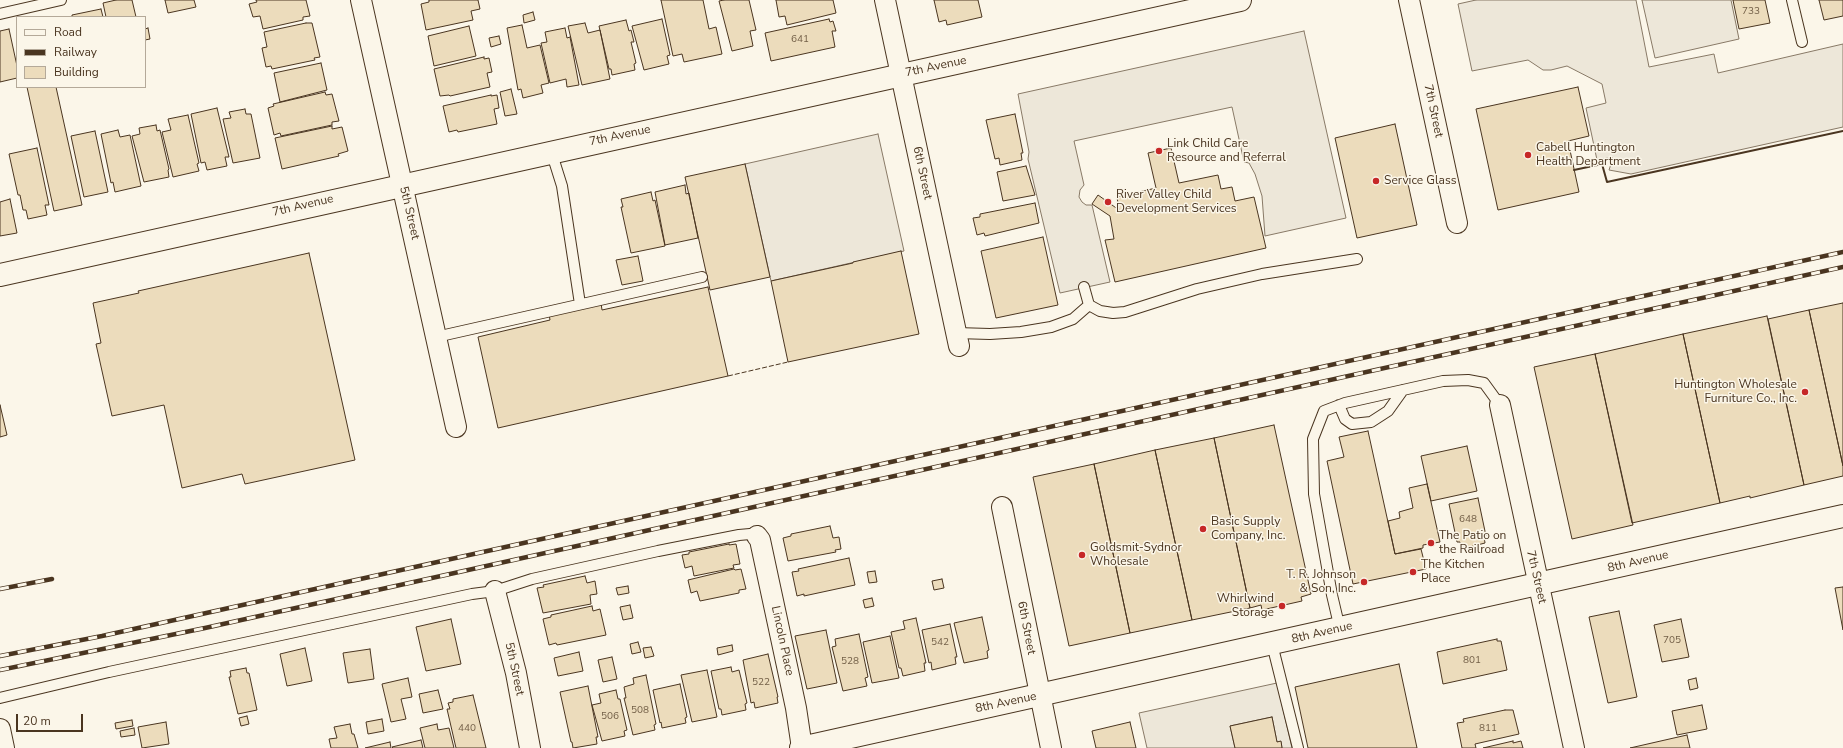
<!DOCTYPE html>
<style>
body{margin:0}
#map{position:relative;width:1843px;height:748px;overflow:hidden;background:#fbf6e9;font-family:"Nunito Sans",sans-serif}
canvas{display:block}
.legend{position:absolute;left:16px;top:16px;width:130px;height:72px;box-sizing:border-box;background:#fbf6e9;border:1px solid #b4a999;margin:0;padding:5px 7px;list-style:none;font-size:12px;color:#4a3520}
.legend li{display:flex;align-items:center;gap:8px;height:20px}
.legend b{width:20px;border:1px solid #b4a999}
.scale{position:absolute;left:16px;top:714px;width:67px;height:18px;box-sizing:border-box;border:2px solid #4a3520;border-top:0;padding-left:5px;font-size:12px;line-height:14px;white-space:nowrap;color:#4a3520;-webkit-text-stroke:3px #fbf6e9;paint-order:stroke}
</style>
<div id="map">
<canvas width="1843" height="748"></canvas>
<ul class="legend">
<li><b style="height:5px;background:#fbf6e9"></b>Road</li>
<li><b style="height:5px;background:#4a3520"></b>Railway</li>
<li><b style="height:11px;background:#ecdcbc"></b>Building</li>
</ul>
<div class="scale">20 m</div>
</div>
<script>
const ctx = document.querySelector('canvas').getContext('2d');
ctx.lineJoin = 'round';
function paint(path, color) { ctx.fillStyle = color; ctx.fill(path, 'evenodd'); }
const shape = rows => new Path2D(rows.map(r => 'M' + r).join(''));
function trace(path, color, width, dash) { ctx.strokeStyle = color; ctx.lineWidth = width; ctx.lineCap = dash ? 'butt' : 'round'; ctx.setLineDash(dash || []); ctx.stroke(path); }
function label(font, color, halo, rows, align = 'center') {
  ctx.font = font + ' "Nunito Sans",sans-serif'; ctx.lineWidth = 3; ctx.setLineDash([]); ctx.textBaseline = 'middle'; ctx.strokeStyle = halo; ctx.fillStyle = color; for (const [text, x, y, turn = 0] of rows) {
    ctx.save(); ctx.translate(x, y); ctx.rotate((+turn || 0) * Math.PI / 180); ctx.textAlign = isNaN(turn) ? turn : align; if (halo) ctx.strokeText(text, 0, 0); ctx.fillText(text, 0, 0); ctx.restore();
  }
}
const parking = shape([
 [1476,0,1636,0,1649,67,1714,54,1718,73,1843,44,1843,127,1631,174,1609,170,1613,158,1612,157,1597,160,1586,108,1606,103,1602,84,1567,66,1551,70,1543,70,1528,60,1472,71,1458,4,1476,0],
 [1642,0,1731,0,1739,39,1655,58,1642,0],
 [1304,31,1346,218,1265,236,1262,196,1255,174,1249,163,1244,162,1232,107,1074,141,1084,185,1080,190,1079,197,1082,202,1086,205,1092,205,1110,282,1060,293,1028,159,1029,152,1018,94,1304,31],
 [878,134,904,251,771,281,745,164,878,134],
 [1277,683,1292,748,1282,748,1281,742,1277,742,1272,717,1230,726,1235,748,1147,748,1139,713,1277,683]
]);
paint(parking, '#ede7d9');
trace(parking, '#887966', 1);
const building = shape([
 [116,0,132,0,136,17,106,17,103,3,116,0],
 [165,0,194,0,196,7,168,13,165,0],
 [256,0,306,0,310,16,303,17,303,20,263,29,260,16,253,17,249,4,257,2,256,0],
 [429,0,478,0,480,9,471,11,473,20,426,30,421,4,429,2,429,0],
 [661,0,703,0,709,29,716,27,722,54,684,62,682,54,673,56,661,0],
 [724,0,749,0,756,30,750,31,753,46,732,51,719,1,724,0],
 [776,0,833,0,836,13,787,25,785,16,779,17,776,0],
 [934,0,978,0,982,17,947,25,946,20,939,22,934,0],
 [1733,0,1765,0,1770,23,1739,29,1733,0],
 [1819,0,1843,0,1843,16,1824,20,1819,0],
 [101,9,103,17,72,17,72,15,101,9],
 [533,12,535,20,524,23,523,15,533,12],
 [662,19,670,55,667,56,669,64,644,70,632,26,662,19],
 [829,19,830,22,833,21,836,31,832,31,835,47,771,61,765,33,829,19],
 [626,20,629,31,631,30,634,42,631,42,636,63,634,64,635,70,612,75,611,69,609,69,599,26,626,20],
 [306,23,312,23,320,57,314,58,315,60,272,69,271,66,266,67,262,48,267,47,264,32,306,23],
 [585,23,588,33,600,30,610,79,582,85,568,26,585,23],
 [522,25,527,48,540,45,549,83,541,85,543,93,523,98,521,89,518,90,507,28,522,25],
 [469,26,476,56,434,66,428,36,469,26],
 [148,28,150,39,145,40,145,29,148,28],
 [565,28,567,38,570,37,579,85,567,87,566,79,550,83,541,43,547,42,545,32,565,28],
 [9,29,17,66,17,78,0,82,0,31,9,29],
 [499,36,501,44,491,47,489,38,499,36],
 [484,57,484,59,489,58,492,72,487,73,490,87,450,96,449,95,440,96,434,69,484,57],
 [321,63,327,90,280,102,274,73,321,63],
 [27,87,56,87,82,205,54,211,27,87],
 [1578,87,1589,136,1568,141,1579,192,1498,210,1476,109,1578,87],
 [511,89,517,114,505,116,500,92,511,89],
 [325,92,326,95,332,94,339,121,332,122,332,125,281,136,280,133,274,135,268,108,274,106,273,104,325,92],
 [491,95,491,96,497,95,499,108,494,109,497,124,458,132,457,130,449,132,443,106,491,95],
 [217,108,229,157,225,157,227,166,207,170,205,162,201,163,191,114,217,108],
 [245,109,246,114,251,114,260,158,233,163,223,119,231,118,229,112,245,109],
 [1015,114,1023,153,1021,153,1022,160,1000,165,999,158,995,159,986,120,1015,114],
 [188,115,199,163,197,164,199,171,173,177,162,132,171,130,168,119,188,115],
 [1395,124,1417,225,1357,238,1335,138,1395,124],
 [156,125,157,131,160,130,169,169,168,170,169,177,144,182,132,136,140,134,139,128,156,125],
 [332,126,332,129,342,127,348,151,338,154,339,156,282,169,275,138,332,126],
 [118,130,120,137,130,135,141,186,115,192,113,182,111,183,101,134,118,130],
 [95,131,108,192,84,197,71,136,95,131],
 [37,148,49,205,45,205,47,215,28,219,26,210,23,210,20,195,18,195,9,154,37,148],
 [1171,148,1179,183,1218,175,1221,189,1232,187,1235,201,1254,197,1266,248,1115,282,1105,240,1114,239,1110,216,1092,204,1098,195,1119,210,1117,197,1156,188,1148,153,1171,148],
 [745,164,770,277,710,290,685,177,745,164],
 [1026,166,1035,195,1003,201,997,172,1026,166],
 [685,185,686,194,689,193,698,238,665,245,655,192,685,185],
 [651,192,653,201,655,200,665,246,631,253,621,207,623,207,621,199,651,192],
 [10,199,17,233,0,236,0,202,10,199],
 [1035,203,1039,223,985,236,984,233,977,235,973,218,980,217,980,214,1035,203],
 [1043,237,1058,305,996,318,981,251,1043,237],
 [901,251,919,334,788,362,771,281,853,263,853,262,901,251],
 [309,253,355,460,245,484,242,474,182,488,164,405,112,416,96,344,101,343,93,303,139,293,138,291,309,253],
 [638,256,643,281,622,285,616,260,638,256],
 [708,287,728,376,498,428,478,337,550,320,549,314,601,303,602,310,708,287],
 [1843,303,1843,466,1809,310,1843,303],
 [1809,310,1843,466,1843,476,1804,485,1768,319,1809,310],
 [1767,316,1804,485,1750,498,1750,496,1720,503,1683,334,1767,316],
 [1683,334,1720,503,1632,523,1595,354,1683,334],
 [1595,354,1633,525,1572,539,1534,367,1595,354],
 [0,405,7,435,0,437,0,405],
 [1274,425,1311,594,1301,597,1302,601,1262,610,1261,605,1250,608,1214,438,1274,425],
 [1368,431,1395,554,1421,549,1426,569,1353,584,1327,461,1344,457,1339,437,1368,431],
 [1214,438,1250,608,1192,620,1155,450,1214,438],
 [1467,446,1477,491,1431,501,1421,456,1467,446],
 [1155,450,1192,620,1130,633,1094,464,1155,450],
 [1094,464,1130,633,1069,646,1033,477,1094,464],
 [1427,484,1440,542,1423,545,1423,548,1395,554,1388,521,1400,518,1399,512,1413,508,1409,488,1427,484],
 [1478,498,1486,536,1484,536,1485,543,1462,549,1460,542,1457,542,1449,504,1478,498],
 [830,526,833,538,839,537,841,549,835,550,836,552,788,561,783,538,791,536,791,534,830,526],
 [729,544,729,545,736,544,740,564,733,565,734,568,694,576,692,566,685,568,682,555,689,554,689,552,729,544],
 [849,558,855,585,804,596,804,594,797,596,792,572,799,571,798,569,849,558],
 [734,569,735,570,741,569,746,589,739,590,739,593,700,601,697,591,691,593,688,580,734,569],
 [875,571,877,582,869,583,867,572,875,571],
 [585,576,587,583,595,581,597,594,590,595,591,604,543,613,537,588,544,587,543,585,585,576],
 [942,579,944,588,934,590,932,581,942,579],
 [628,586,629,593,618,595,616,588,628,586],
 [1843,587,1843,630,1835,588,1843,587],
 [872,598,874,606,865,608,863,600,872,598],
 [630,605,633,618,623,620,620,607,630,605],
 [592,606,593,611,600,609,606,635,557,645,556,643,549,645,543,619,551,617,551,615,592,606],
 [1619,611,1637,697,1608,703,1589,617,1619,611],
 [982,617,989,650,987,651,988,658,964,663,954,623,982,617],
 [916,618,926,663,924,663,925,671,903,676,901,668,899,668,891,632,905,629,903,621,916,618],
 [451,619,461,664,426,671,416,627,451,619],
 [1681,619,1689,657,1662,662,1654,625,1681,619],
 [950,624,957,657,955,657,956,664,932,670,931,662,929,663,922,630,950,624],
 [826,630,837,683,807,689,795,636,826,630],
 [859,634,868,677,865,678,867,686,843,691,832,647,836,646,835,639,859,634],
 [890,636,899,678,872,683,863,642,890,636],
 [1497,639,1497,641,1501,641,1507,670,1443,684,1437,652,1497,639],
 [638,642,641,652,632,654,630,644,638,642],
 [732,645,733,651,718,655,717,648,732,645],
 [651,647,654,656,645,658,643,648,651,647],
 [305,648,312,681,287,686,280,654,305,648],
 [370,649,374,679,348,683,343,653,370,649],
 [579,652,583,671,558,676,554,658,579,652],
 [768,654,778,697,777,697,778,703,755,708,754,702,751,703,743,660,768,654],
 [612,657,617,679,603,682,598,660,612,657],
 [1399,664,1417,748,1308,748,1295,687,1399,664],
 [731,667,732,672,739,670,747,703,745,704,746,710,722,715,721,709,719,709,711,671,731,667],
 [246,668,247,673,249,673,257,710,238,714,229,677,231,677,230,671,246,668],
 [707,670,717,717,692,722,681,675,707,670],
 [646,675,656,724,654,725,655,730,633,735,624,698,626,698,624,687,634,684,633,678,646,675],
 [408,678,412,697,401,699,406,719,391,722,382,684,408,678],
 [1696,678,1698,688,1690,690,1688,680,1696,678],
 [680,684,687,717,685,718,686,723,662,728,661,722,660,723,653,690,680,684],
 [588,686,598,737,596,737,597,744,573,748,572,742,571,742,560,692,588,686],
 [438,690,443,709,423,713,419,694,438,690],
 [616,690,618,699,620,699,627,730,624,731,625,736,602,741,592,705,601,703,599,694,616,690],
 [473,695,486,748,456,748,447,709,450,709,448,703,453,702,453,699,473,695],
 [1702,705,1707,729,1677,735,1672,711,1702,705],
 [1505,710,1513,710,1519,734,1475,744,1476,748,1462,748,1457,723,1464,722,1463,719,1505,710],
 [247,716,249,724,241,726,239,718,247,716],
 [1272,717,1277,742,1281,741,1282,748,1235,748,1230,726,1272,717],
 [382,719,384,731,368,734,366,722,382,719],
 [132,720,133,726,116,729,115,723,132,720],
 [166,722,169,744,142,748,138,727,166,722],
 [1130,722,1136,748,1096,748,1092,731,1130,722],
 [350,724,352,734,354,734,358,748,331,748,329,739,337,738,334,727,350,724],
 [437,724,438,730,449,728,454,748,425,748,420,728,437,724],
 [134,728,135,735,121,737,120,731,134,728],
 [1687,735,1690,748,1630,748,1687,735],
 [421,740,423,748,393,748,392,747,421,740],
 [1513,741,1513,743,1521,741,1523,748,1483,748,1513,741],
 [390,742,391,748,365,748,390,742]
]);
paint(building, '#ecdcbc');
trace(building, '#4a3520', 1);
const lane = shape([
 [1792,0,1802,42],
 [0,14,61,0],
 [551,151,562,186,580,304],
 [1089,305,1100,311,1113,313,1125,312,1197,289,1262,274,1357,259],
 [956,333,990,334,1021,332,1051,327,1073,319,1089,305,1084,287],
 [436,337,702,277],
 [1339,405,1345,419,1352,424,1371,422,1388,411,1403,390],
 [1340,629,1332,595,1314,494,1313,439,1324,411,1345,403,1443,381,1468,380,1484,383,1500,405],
 [1272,644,1298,748],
 [0,698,109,672,472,594,495,591,532,579,658,551,739,535,750,534,757,536]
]);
const street = shape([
 [361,0,456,427],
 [885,0,959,346],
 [1409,0,1457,223],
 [1500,405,1574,748],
 [1002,507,1051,748],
 [757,536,760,540,796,708,802,748],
 [495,591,516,673,530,748],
 [0,729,4,748]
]);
const secondary = shape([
 [0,275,1240,0]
]);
const primary = shape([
 [801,748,1843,516]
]);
trace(lane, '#4a3520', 12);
trace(street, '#4a3520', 22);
trace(secondary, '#4a3520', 24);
trace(primary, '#4a3520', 24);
trace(lane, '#fbf6e9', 10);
trace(street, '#fbf6e9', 20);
trace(secondary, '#fbf6e9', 22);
trace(primary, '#fbf6e9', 22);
const rail = shape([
 [0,589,52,579],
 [0,656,102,636,1843,252],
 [0,670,205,628,1843,267]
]);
trace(rail, '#4a3520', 4.5);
trace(rail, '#fbf6e9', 3, [9]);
trace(shape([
 [728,376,788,362]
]), '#4a3520', 1, [5, 2]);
trace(shape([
 [1574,170,1602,164,1607,182,1843,131]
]), '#4a3520', 2);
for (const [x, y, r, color] of [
 [1159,151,4,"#c62828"],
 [1528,155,4,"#c62828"],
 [1376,181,4,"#c62828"],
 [1108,202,4,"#c62828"],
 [1805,392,4,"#c62828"],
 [1203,529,4,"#c62828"],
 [1431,543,4,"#c62828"],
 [1082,555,4,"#c62828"],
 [1413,572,4,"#c62828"],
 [1364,582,4,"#c62828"],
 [1282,606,4,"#c62828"]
]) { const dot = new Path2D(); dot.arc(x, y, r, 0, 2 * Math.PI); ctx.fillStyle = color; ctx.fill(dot); trace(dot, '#fbf6e9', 1.5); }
label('10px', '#725f47', null, [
 ["733",1751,12],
 ["641",800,40],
 ["648",1468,520],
 ["705",1672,641],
 ["542",940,643],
 ["801",1472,661],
 ["528",850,662],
 ["522",761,683],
 ["508",640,711],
 ["506",610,717],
 ["440",467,729],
 ["811",1488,729]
]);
label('12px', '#4a3520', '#fbf6e9', [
 ["7th Avenue",936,67,-12],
 ["7th Street",1433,111,78],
 ["7th Avenue",620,136,-12],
 ["6th Street",922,173,78],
 ["7th Avenue",303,206,-13],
 ["5th Street",409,213,77],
 ["8th Avenue",1638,562,-13],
 ["7th Street",1536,577,77],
 ["6th Street",1026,628,79],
 ["8th Avenue",1322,633,-13],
 ["Lincoln Place",782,641,78],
 ["5th Street",514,669,78],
 ["8th Avenue",1006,703,-12]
]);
label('12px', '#4a3520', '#fbf6e9', [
 ["Link Child Care",1167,144],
 ["Resource and Referral",1167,158],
 ["Cabell Huntington",1536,148],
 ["Health Department",1536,162],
 ["Service Glass",1384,181],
 ["River Valley Child",1116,195],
 ["Development Services",1116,209],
 ["Huntington Wholesale",1797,385,"right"],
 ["Furniture Co., Inc.",1797,399,"right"],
 ["Basic Supply",1211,522],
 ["Company, Inc.",1211,536],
 ["The Patio on",1439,536],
 ["the Railroad",1439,550],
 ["Goldsmit-Sydnor",1090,548],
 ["Wholesale",1090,562],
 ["The Kitchen",1421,565],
 ["Place",1421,579],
 ["T. R. Johnson",1356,575,"right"],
 ["& Son, Inc.",1356,589,"right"],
 ["Whirlwind",1274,599,"right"],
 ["Storage",1274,613,"right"]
], 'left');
</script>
